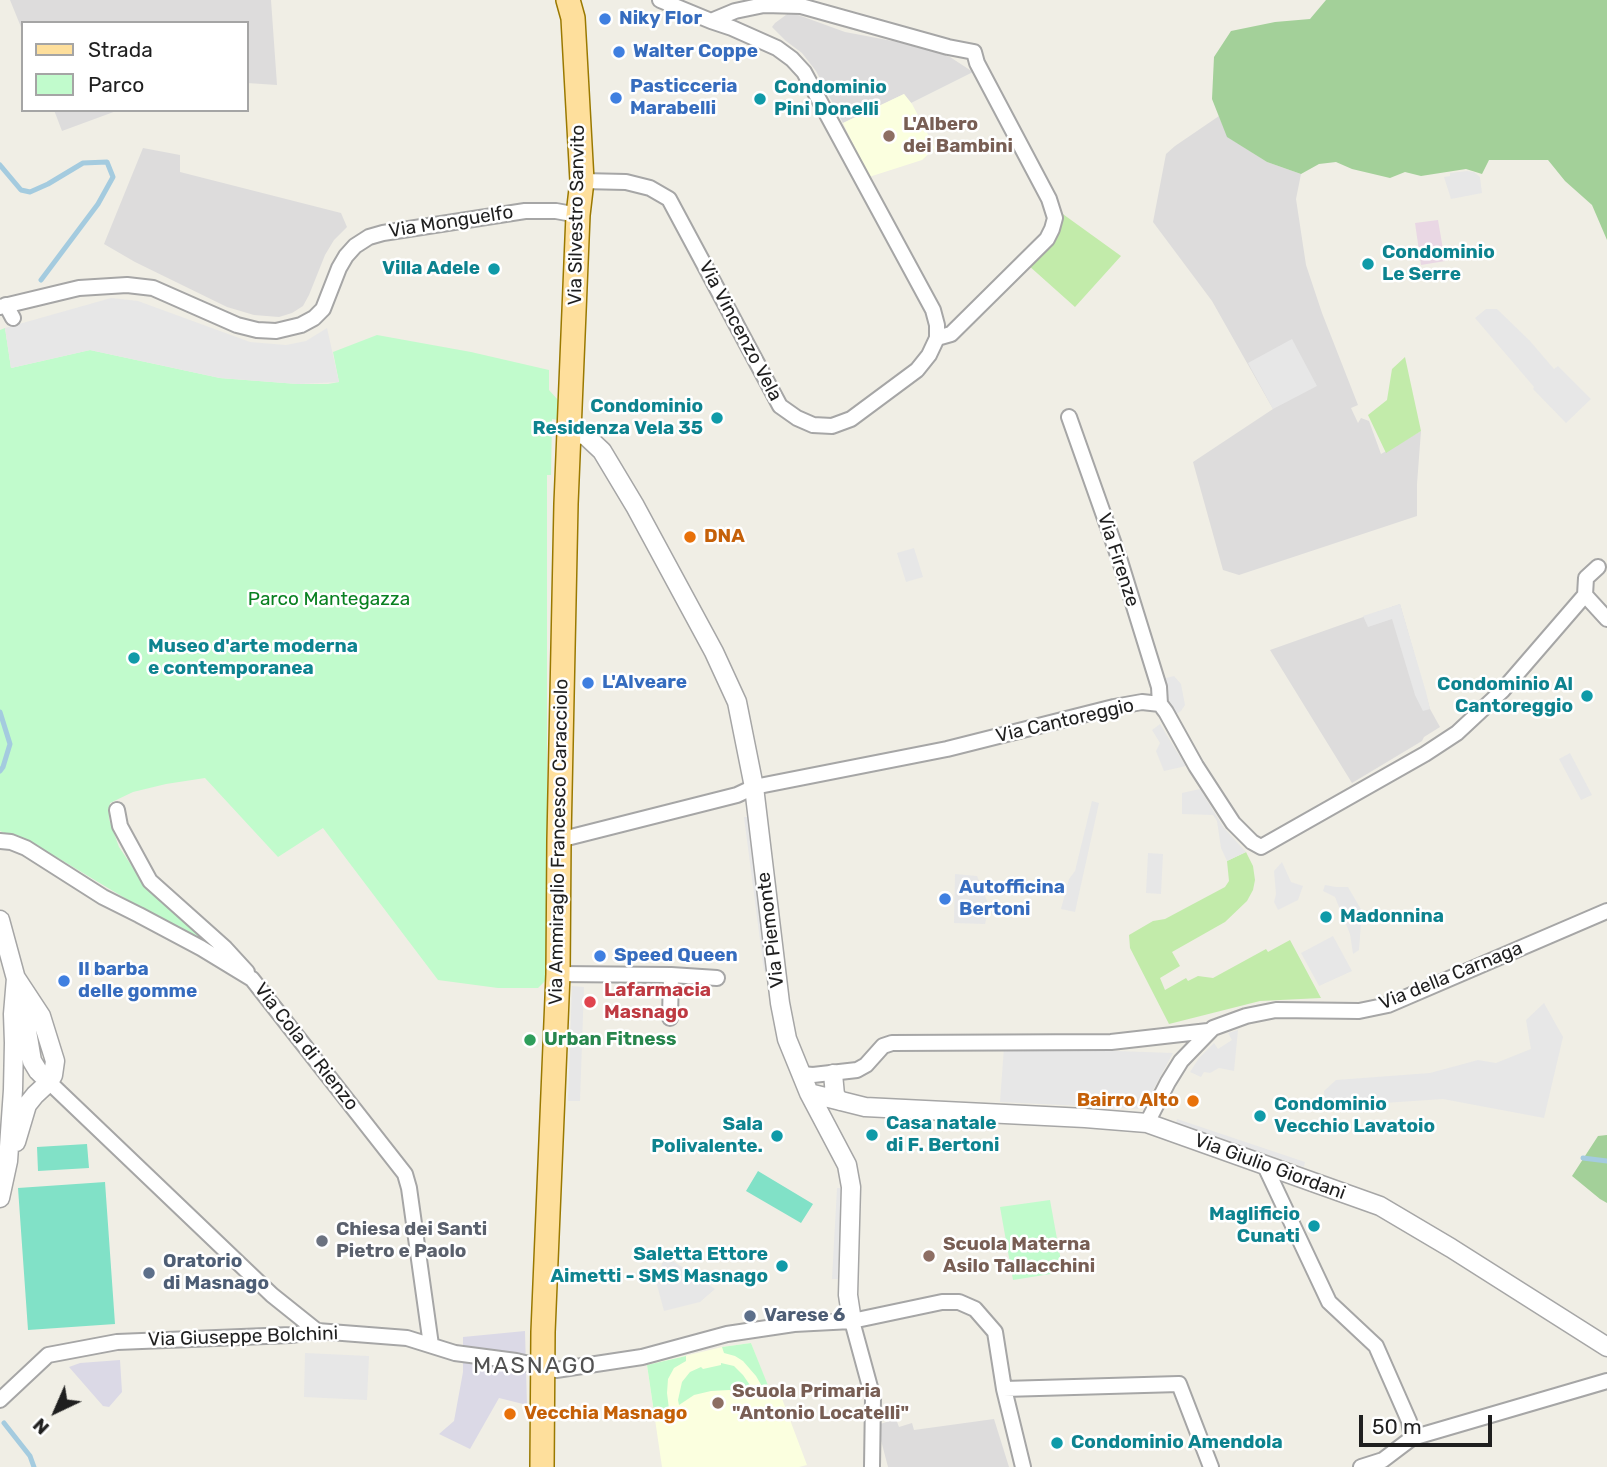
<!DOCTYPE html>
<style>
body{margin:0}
#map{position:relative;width:1607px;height:1467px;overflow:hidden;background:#f0eee5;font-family:Rubik,sans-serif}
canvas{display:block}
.legend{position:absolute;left:21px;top:21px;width:228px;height:91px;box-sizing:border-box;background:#fff;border:2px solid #a5a5a5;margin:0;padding:9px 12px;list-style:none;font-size:21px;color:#1f1f1f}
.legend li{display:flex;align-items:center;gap:14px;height:35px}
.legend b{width:35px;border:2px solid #a5a5a5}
.north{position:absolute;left:21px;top:1376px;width:70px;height:70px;-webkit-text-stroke:5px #fff;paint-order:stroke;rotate:224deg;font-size:19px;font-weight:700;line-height:28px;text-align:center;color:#1f1f1f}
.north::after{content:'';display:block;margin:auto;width:24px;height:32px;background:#1f1f1f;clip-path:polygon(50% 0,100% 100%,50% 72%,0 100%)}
.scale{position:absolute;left:1359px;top:1415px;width:133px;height:32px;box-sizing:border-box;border:4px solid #1f1f1f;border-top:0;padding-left:9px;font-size:21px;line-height:24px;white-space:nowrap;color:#1f1f1f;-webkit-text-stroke:5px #fff;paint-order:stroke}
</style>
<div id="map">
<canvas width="1607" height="1467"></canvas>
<ul class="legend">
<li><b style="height:9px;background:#fedf9c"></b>Strada</li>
<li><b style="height:19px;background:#c1fbcc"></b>Parco</li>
</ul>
<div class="north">N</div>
<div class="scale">50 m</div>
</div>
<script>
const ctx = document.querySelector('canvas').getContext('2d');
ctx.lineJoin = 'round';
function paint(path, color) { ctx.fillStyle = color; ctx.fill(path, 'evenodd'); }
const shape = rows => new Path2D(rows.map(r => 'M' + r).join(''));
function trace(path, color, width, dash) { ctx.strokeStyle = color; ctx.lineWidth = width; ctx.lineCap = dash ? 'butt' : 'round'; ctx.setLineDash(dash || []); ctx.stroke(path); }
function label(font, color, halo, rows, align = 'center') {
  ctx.font = font + ' Rubik,sans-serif'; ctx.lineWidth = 5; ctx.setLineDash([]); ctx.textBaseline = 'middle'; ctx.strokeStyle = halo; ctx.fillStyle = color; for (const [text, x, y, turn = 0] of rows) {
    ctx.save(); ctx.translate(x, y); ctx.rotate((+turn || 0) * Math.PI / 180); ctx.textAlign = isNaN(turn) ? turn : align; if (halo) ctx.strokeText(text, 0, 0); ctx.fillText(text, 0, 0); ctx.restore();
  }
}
paint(shape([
 [10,0,271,0,277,85,247,83,247,23,23,23,23,32],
 [790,12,845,32,914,45,950,57,973,72,911,103,904,94,843,123,816,71,802,53,786,41,772,27,775,23],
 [54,110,119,110,62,131],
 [1219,116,1228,137,1267,162,1301,174,1296,199,1306,265,1322,313,1358,405,1351,408,1358,423,1361,418,1369,421,1381,454,1421,431,1417,484,1417,516,1239,575,1223,570,1193,462,1273,409,1212,301,1153,222,1166,154,1175,146],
 [143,148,180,155,180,172,341,213,347,227,334,240,325,255,309,295,303,306,292,313,279,317,254,315,227,307,135,262,104,244],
 [1400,604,1430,709,1440,727,1424,737,1422,741,1352,783,1270,650],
 [896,1419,899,1427,912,1423,914,1430,994,1419,1009,1467,888,1467,877,1425]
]), '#dddcdc');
paint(shape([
 [1438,220,1445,261,1421,265,1415,223]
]), '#e9d7e4');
paint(shape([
 [904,94,912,104,935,148,922,160,869,177,843,123],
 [751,1343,772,1397,781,1396,807,1465,799,1467,662,1467,647,1365,722,1347]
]), '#fbffdf');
paint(shape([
 [1060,212,1121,256,1075,307,1028,265],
 [1405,357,1421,431,1386,453,1368,415,1387,400,1392,369],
 [1246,852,1253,866,1255,880,1253,890,1247,901,1225,922,1172,952,1180,966,1160,978,1165,990,1186,978,1188,981,1198,976,1213,978,1266,949,1268,952,1290,940,1321,998,1260,1001,1169,1024,1130,948,1129,935,1153,921,1165,919,1225,887,1229,881,1227,861]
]), '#c2ebaa');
paint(shape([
 [1326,0,1607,0,1607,240,1592,205,1565,181,1548,160,1489,160,1482,174,1466,169,1421,176,1405,172,1390,178,1352,169,1336,162,1319,164,1301,174,1267,162,1227,137,1212,99,1214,57,1231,31,1275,22,1310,19],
 [1607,1135,1607,1203,1600,1199,1572,1176,1598,1136]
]), '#a3d099');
paint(shape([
 [5,328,11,368,90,350,220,378,298,384,328,384,339,382,333,352,377,335,471,352,549,370,549,390,558,400,558,420,552,419,551,475,547,475,547,979,538,988,498,988,438,980,323,828,278,857,205,778,166,784,133,792,110,803,109,819,119,847,146,887,228,960,58,858,0,831,0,330],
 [1050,1200,1063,1272,1013,1280,1000,1207],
 [751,1343,773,1398,767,1395,756,1376,743,1361,735,1356,724,1353,722,1347],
 [686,1356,686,1361,674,1368,668,1379,667,1393,670,1417,655,1419,647,1365],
 [721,1363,734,1366,743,1375,756,1394,729,1390,711,1391,694,1395,679,1405,678,1400,682,1382,690,1372,701,1367,703,1369,721,1365]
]), '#c1fbcc');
paint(shape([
 [87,1144,89,1168,38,1171,37,1147],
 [758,1171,813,1204,801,1223,746,1191],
 [105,1182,115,1324,28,1330,18,1188]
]), '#81e1c7');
paint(shape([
 [1467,171,1474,172,1480,177,1482,193,1451,199,1444,177,1450,176,1450,173],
 [111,298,138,301,250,342,286,345,306,341,327,328,339,382,298,384,220,378,90,350,11,368,5,328],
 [1486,309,1497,309,1530,341,1554,369,1558,366,1591,399,1566,423,1533,389,1534,387,1475,318],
 [1292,339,1317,386,1273,409,1248,363],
 [914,548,923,577,906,582,897,553],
 [1400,604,1426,692,1430,709,1423,711,1415,695,1392,619,1368,627,1363,616],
 [1174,676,1181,684,1185,705,1181,711,1172,717,1162,679],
 [1160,724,1182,760,1186,766,1164,771,1156,751,1160,743,1152,730],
 [1570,753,1592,795,1581,800,1559,759],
 [1200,789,1224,828,1246,852,1227,861,1221,848,1217,821,1213,815,1182,814,1182,793],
 [1092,801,1099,803,1075,912,1061,909,1069,879,1075,871],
 [744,817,750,817,770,970,764,971],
 [1148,853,1163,854,1161,894,1146,893],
 [1282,862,1291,882,1303,886,1298,900,1278,910,1274,902,1276,894,1274,871],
 [955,874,977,876,989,906,985,924,954,923],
 [1325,885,1336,887,1348,887,1362,911,1359,950,1353,954,1350,934,1335,897,1323,891],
 [1333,936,1352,971,1319,986,1301,953],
 [572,986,584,987,580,1101,568,1101],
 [1544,1003,1563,1037,1544,1118,1443,1099,1325,1107,1324,1091,1336,1080,1430,1073,1478,1060,1496,1063,1531,1049,1526,1020],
 [1238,1030,1234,1071,1219,1068,1210,1073,1204,1072,1201,1077,1190,1072,1199,1058,1214,1043,1218,1049,1232,1040,1228,1033],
 [1004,1047,1173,1053,1143,1109,1000,1102],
 [1177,1119,1305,1162,1304,1167,1176,1124],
 [837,1188,843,1188,838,1279,832,1279],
 [670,1259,715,1289,700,1302,664,1311,657,1285,662,1263],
 [305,1353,369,1356,367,1400,304,1397]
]), '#e7e7e7');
paint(shape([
 [525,1331,527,1405,499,1398,470,1449,439,1434,454,1421,463,1372,463,1337],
 [120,1360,122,1392,109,1407,103,1406,69,1367,80,1363]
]), '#dbd9e6');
trace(shape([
 [0,165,21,190,30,192,48,184,83,163,107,162,113,177,98,204,41,280],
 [0,712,10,744,3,767,0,771],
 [1583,1158,1607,1161],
 [4,1423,30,1456,34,1467]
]), '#a4cbdf', 5);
const minor = shape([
 [660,0,711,21,735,11,764,5,801,6,948,47,974,52,977,63,1049,199,1055,218,1052,229,1047,239,951,334,937,338],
 [582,181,626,182,650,188,669,199,780,406,797,418,813,425,832,426,851,419,917,370,929,355,937,338,937,325,933,310,804,72,792,59,777,48,732,28,711,21],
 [6,305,13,318],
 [0,307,79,288,127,285,153,288,237,325,257,330,276,331,301,325,314,318,323,309,339,268,346,256,355,246,369,237,383,233,525,211,556,211,578,215],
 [1069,417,1120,561,1159,687,1160,704],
 [1585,595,1607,619],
 [117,810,120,826,150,881,225,948,247,972],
 [559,840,737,795,754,787,947,749,1114,707,1142,702,1160,704,1166,712,1196,766,1233,823,1252,842,1261,847,1425,754,1457,733,1502,691,1585,595,1586,578,1598,567],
 [0,841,11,842,26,848,103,897,139,915,201,948,252,979,405,1174,409,1188,431,1345],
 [558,974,671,975,717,978],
 [670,1018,671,975],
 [801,1074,813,1075,857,1070,866,1065,883,1046,892,1043,1111,1042,1208,1031],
 [49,1082,272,1295,317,1331],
 [1147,1123,1168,1082,1181,1061,1213,1028,1246,1016,1276,1010,1359,1011,1388,1005,1607,911],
 [1264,1164,1329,1302,1376,1346,1409,1421,1412,1438,1383,1460,1361,1467],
 [852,1321,873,1398,872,1467],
 [1004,1389,1023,1467],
 [0,1400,48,1355,117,1342,291,1335,317,1331,407,1338,455,1353,516,1361,556,1370,642,1357,727,1334,794,1324,852,1321,942,1302,959,1302,975,1309,995,1332,1004,1389,1179,1384,1211,1467],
 [1412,1438,1607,1381]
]);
const tertiary = shape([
 [570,431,586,436,602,451,635,506,714,652,737,702,754,787,780,1003,787,1039,809,1093,847,1165,851,1187,848,1295,852,1321],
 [0,920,22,1001,32,1061,38,1071,49,1082],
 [833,1074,835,1095,840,1101],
 [809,1093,865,1107,1085,1118,1147,1123,1380,1206,1451,1248,1607,1347],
 [16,1142,27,1105,35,1095,49,1082,53,1075,55,1061,41,1016,16,978],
 [0,1198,8,1161,13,1090,14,1043,13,1014,16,978]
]);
const primary = shape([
 [542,1467,543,1332,558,974,559,840,566,504,578,215,582,181,573,18,568,0]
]);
trace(minor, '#a6a6a6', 18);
trace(tertiary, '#a6a6a6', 21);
trace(primary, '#9a7900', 26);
trace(minor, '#fff', 14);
trace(tertiary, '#fff', 18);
trace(primary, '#fedf9c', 23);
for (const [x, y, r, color] of [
 [605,19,7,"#3f7fe0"],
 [619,52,7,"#3f7fe0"],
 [616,98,7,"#3f7fe0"],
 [760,99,7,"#0f9aa8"],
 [889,136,7,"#8d6e63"],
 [1368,264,7,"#0f9aa8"],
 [494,269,7,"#0f9aa8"],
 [717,418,7,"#0f9aa8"],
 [690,537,7,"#e8710a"],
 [134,658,7,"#0f9aa8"],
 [588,683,7,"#3f7fe0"],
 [1587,696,7,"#0f9aa8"],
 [945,899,7,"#3f7fe0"],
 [1326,917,7,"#0f9aa8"],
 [600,956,7,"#3f7fe0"],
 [64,981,7,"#3f7fe0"],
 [590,1002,7,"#e0444e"],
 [530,1040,7,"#2e9e5b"],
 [1193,1101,7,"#e8710a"],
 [1260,1116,7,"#0f9aa8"],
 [872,1135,7,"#0f9aa8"],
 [777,1136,7,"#0f9aa8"],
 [1314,1226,7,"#0f9aa8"],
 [322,1241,7,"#6b7280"],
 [929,1256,7,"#8d6e63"],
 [782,1266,7,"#0f9aa8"],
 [149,1273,7,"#5c6f8a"],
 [750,1316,7,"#5c6f8a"],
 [718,1403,7,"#8d6e63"],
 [510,1414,7,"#e8710a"],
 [1057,1443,7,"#0f9aa8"]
]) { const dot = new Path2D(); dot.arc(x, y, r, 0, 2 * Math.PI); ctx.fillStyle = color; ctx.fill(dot); trace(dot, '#fff', 2.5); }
label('bold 19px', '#366cbe', '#fff', [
 ["Niky Flor",619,19],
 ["Walter Coppe",633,52],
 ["Pasticceria",630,87],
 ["Marabelli",630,109],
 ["L'Alveare",602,683],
 ["Autofficina",959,888],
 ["Bertoni",959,910],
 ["Speed Queen",614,956],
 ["Il barba",78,970],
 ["delle gomme",78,992]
], 'left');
label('bold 19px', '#0d838f', '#fff', [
 ["Condominio",774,88],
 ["Pini Donelli",774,110],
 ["Condominio",1382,253],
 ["Le Serre",1382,275],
 ["Villa Adele",480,269,"right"],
 ["Condominio",703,407,"right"],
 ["Residenza Vela 35",703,429,"right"],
 ["Museo d'arte moderna",148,647],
 ["e contemporanea",148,669],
 ["Condominio Al",1573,685,"right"],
 ["Cantoreggio",1573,707,"right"],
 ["Madonnina",1340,917],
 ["Condominio",1274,1105],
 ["Vecchio Lavatoio",1274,1127],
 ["Casa natale",886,1124],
 ["di F. Bertoni",886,1146],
 ["Sala",763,1125,"right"],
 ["Polivalente.",763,1147,"right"],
 ["Maglificio",1300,1215,"right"],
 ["Cunati",1300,1237,"right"],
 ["Saletta Ettore",768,1255,"right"],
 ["Aimetti - SMS Masnago",768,1277,"right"],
 ["Condominio Amendola",1071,1443]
], 'left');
label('bold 19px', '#785e54', '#fff', [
 ["L'Albero",903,125],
 ["dei Bambini",903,147],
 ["Scuola Materna",943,1245],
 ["Asilo Tallacchini",943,1267],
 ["Scuola Primaria",732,1392],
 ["\"Antonio Locatelli\"",732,1414]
], 'left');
label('19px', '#1f1f1f', '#fff', [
 ["Via Silvestro Sanvito",577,215,-89],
 ["Via Monguelfo",451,222,-9],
 ["Via Vincenzo Vela",740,331,62],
 ["Via Firenze",1118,560,72],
 ["Via Cantoreggio",1065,721,-13],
 ["Via Ammiraglio Francesco Caracciolo",559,842,-89],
 ["Via Piemonte",771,930,-97],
 ["Via della Carnaga",1451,976,-22],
 ["Via Cola di Rienzo",306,1047,52],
 ["Via Giulio Giordani",1270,1167,20],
 ["Via Giuseppe Bolchini",243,1337,-2]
]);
label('bold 19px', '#c56008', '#fff', [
 ["DNA",704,537],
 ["Bairro Alto",1179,1101,"right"],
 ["Vecchia Masnago",524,1414]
], 'left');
label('19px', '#098121', '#fff', [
 ["Parco Mantegazza",329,600]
]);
label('bold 19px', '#be3a42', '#fff', [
 ["Lafarmacia",604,991],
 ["Masnago",604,1013]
], 'left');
label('bold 19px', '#27864d', '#fff', [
 ["Urban Fitness",544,1040]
], 'left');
label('bold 19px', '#5b616d', '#fff', [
 ["Chiesa dei Santi",336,1230],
 ["Pietro e Paolo",336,1252]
], 'left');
label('bold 19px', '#4e5e75', '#fff', [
 ["Oratorio",163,1262],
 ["di Masnago",163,1284],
 ["Varese 6",764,1316]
], 'left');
ctx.letterSpacing = '2px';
label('23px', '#525252', '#fff', [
 ["MASNAGO",535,1366]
]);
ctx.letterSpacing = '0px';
</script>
